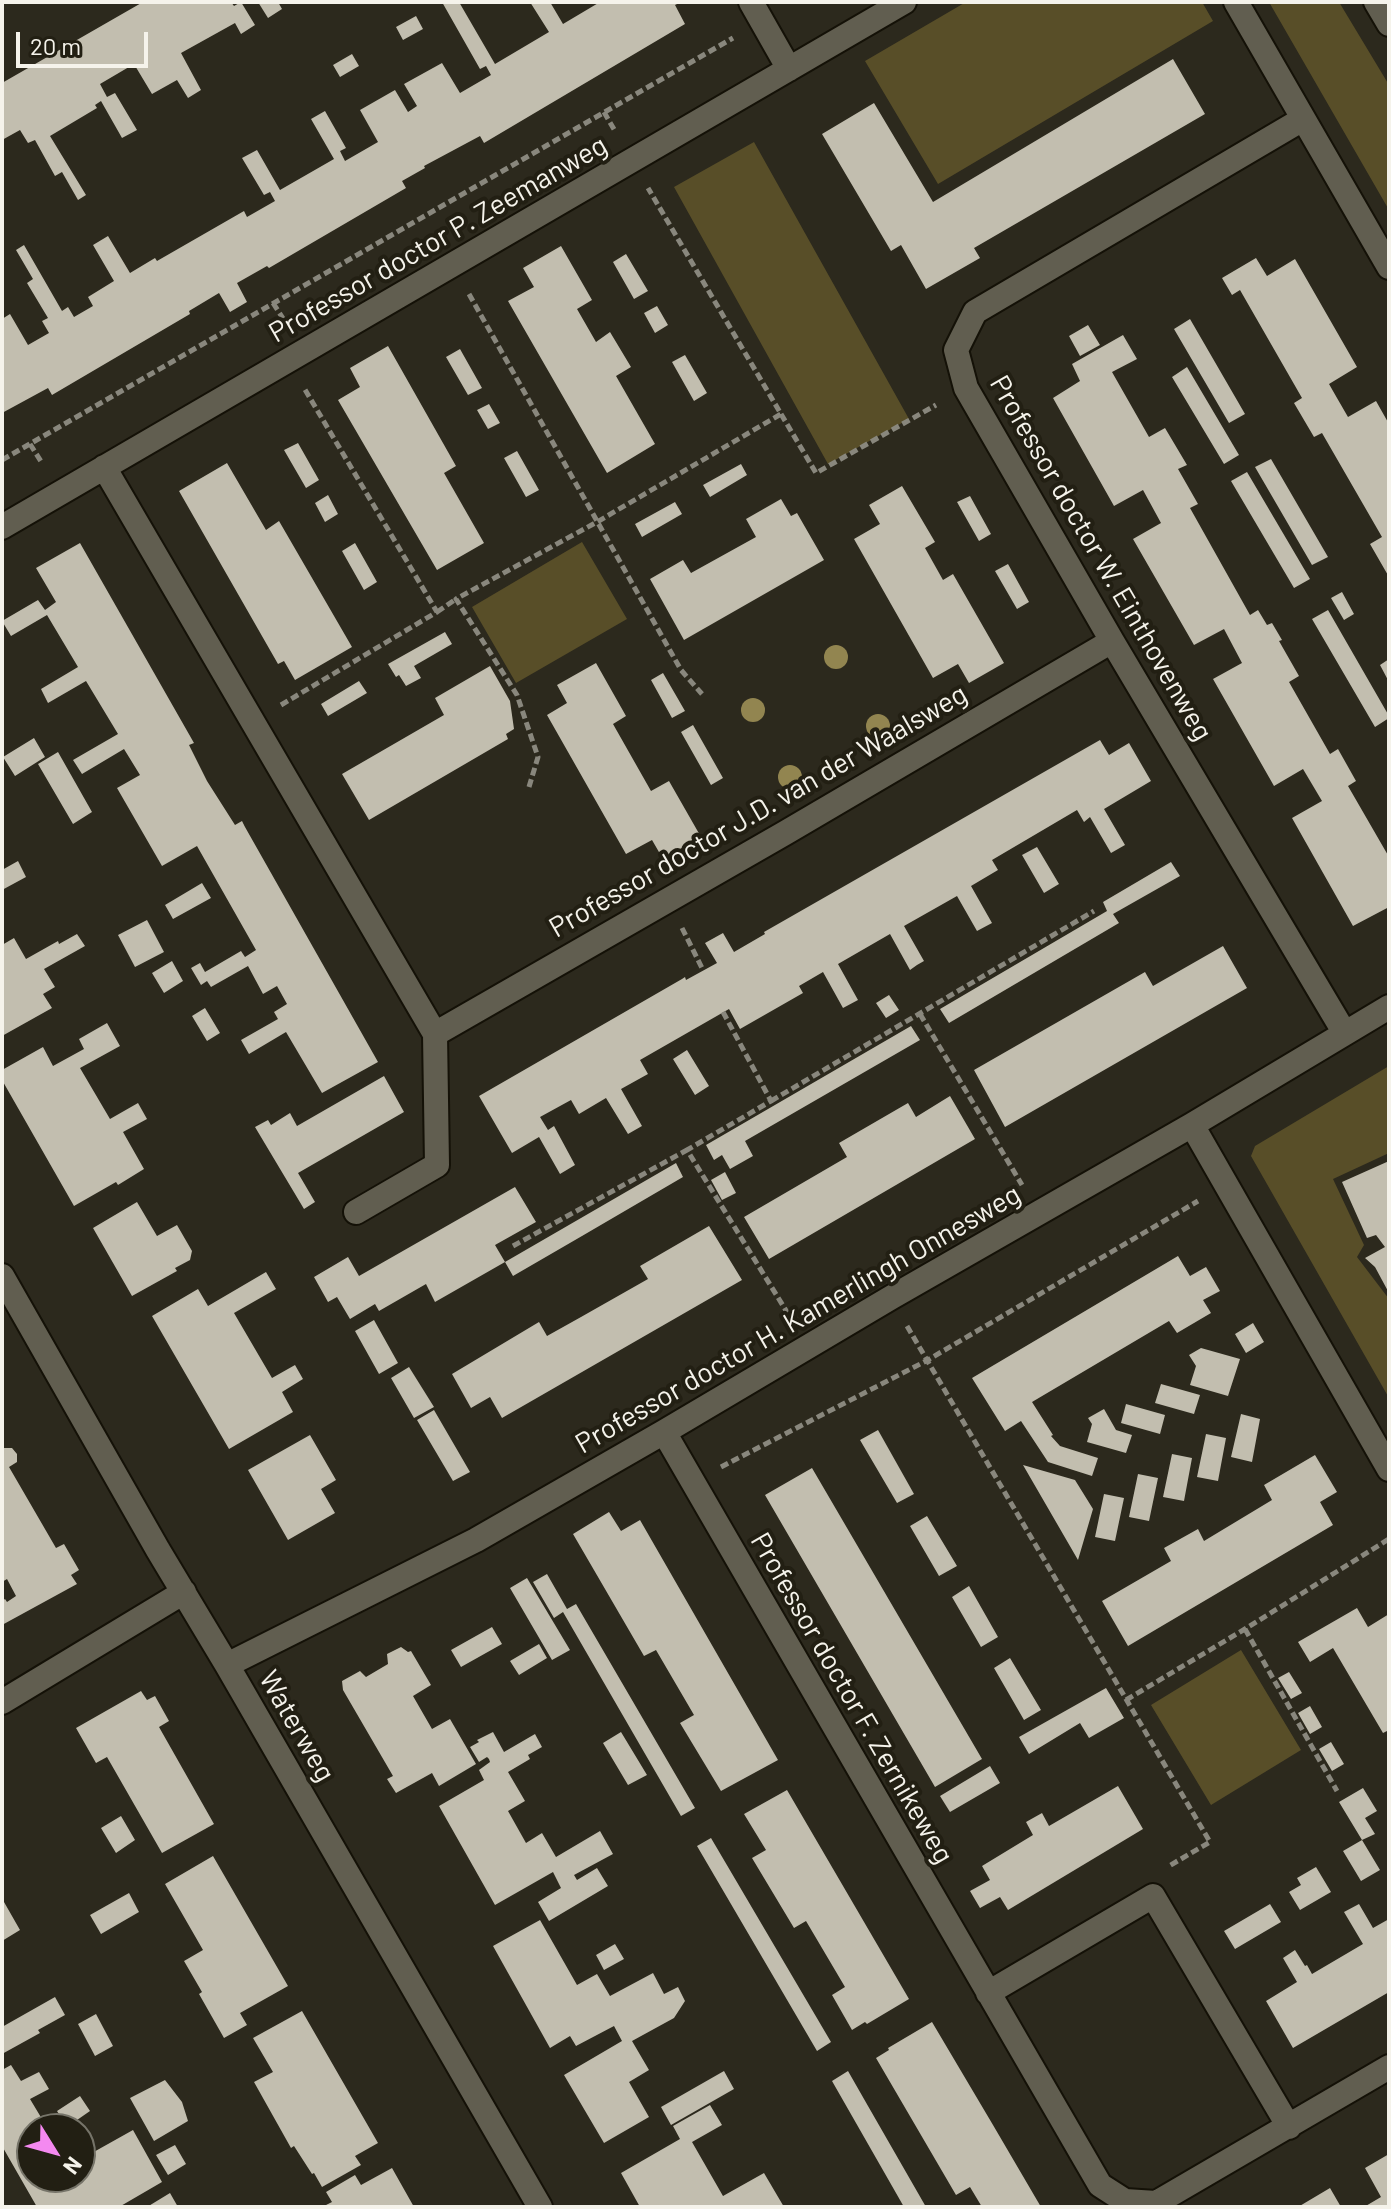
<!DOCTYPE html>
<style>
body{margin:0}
#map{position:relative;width:1391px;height:2209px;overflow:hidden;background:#2c291d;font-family:Barlow,sans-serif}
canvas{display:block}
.frame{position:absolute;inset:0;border:4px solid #f5f3eb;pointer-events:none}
.north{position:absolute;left:16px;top:2113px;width:80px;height:80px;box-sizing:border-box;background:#221f13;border:2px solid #767469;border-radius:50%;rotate:127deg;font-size:22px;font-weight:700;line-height:32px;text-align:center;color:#f5f3eb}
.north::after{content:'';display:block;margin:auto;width:28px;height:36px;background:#f489f0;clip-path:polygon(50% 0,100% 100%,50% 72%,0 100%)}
.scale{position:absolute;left:16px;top:32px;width:132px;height:36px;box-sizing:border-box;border:4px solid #f5f3eb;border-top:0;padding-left:10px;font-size:24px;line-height:28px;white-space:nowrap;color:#f5f3eb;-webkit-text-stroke:6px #221f13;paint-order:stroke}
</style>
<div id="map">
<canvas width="1391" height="2209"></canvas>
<div class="frame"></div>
<div class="north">N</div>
<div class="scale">20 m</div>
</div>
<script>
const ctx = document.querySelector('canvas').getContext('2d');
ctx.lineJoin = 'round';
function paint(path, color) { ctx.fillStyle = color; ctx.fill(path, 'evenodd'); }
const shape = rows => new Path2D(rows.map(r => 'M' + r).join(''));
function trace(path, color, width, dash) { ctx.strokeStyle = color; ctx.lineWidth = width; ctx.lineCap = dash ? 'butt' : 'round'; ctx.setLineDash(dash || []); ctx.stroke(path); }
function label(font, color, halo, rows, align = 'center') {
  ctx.font = font + ' Barlow,sans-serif'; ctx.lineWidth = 8; ctx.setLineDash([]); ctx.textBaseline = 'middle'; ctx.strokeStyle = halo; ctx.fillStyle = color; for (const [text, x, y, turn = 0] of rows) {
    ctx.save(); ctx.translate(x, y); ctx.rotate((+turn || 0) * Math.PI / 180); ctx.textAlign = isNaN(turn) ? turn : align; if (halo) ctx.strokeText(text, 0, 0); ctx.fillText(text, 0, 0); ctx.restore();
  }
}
paint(shape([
 [966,2,1202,2,1213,21,938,184,865,61],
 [1269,2,1339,2,1389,85,1389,210],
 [754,142,909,419,828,464,674,187],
 [582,542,627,619,516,683,472,607],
 [1389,1066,1389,1153,1333,1179,1364,1245,1357,1257,1389,1299,1389,1398,1251,1156,1255,1146],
 [1241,1650,1301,1750,1211,1805,1151,1705]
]), '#584e28');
paint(shape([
 [143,2,231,2,234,6,241,2,255,25,241,34,235,23,181,53,201,90,188,98,177,80,152,94,134,64,100,84,107,97,115,93,137,130,122,138,101,101,95,105,97,108,50,136,86,195,78,200,62,172,55,176,35,140,28,143,20,130,2,140,2,83],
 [258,2,278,2,282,9,268,18],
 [442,2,459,2,495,64,549,32,530,2,550,2,563,24,600,2,681,2,675,5,685,24,484,143,480,136,424,166,425,168,402,181,406,188,269,268,267,266,237,283,247,302,230,312,219,293,189,311,190,314,52,395,48,388,2,413,2,319,10,314,28,345,49,333,42,321,48,318,27,283,33,279,16,250,24,245,62,311,68,307,74,317,93,306,88,297,114,281,93,245,108,236,130,273,155,258,157,261,244,211,247,217,275,201,270,192,264,195,242,158,257,150,280,190,334,159,311,119,325,111,346,148,340,151,345,161,378,142,360,110,395,90,408,112,417,106,404,84,442,63,460,93,491,75,486,66,480,69],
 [416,16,423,29,403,40,396,27],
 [352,54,359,66,340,77,333,65],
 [1173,59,1205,114,974,248,980,258,926,289,901,245,891,251,822,134,874,103,933,202],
 [561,246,592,300,577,309,596,342,610,332,631,367,616,376,655,444,607,473,508,301,534,287,523,268],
 [626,254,648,291,634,299,613,262],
 [1256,258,1267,276,1295,259,1357,367,1329,384,1337,398,1348,417,1376,401,1389,424,1389,577,1370,544,1382,537,1322,433,1314,437,1294,403,1302,398,1240,290,1232,295,1222,278],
 [657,306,668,325,655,333,644,313],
 [1190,319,1245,414,1229,423,1174,329],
 [1088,325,1100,345,1080,356,1069,336],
 [1123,335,1137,359,1112,372,1149,437,1165,428,1187,465,1178,469,1198,504,1190,508,1250,615,1258,610,1267,625,1272,623,1282,640,1279,641,1299,676,1289,682,1330,754,1338,749,1356,781,1348,786,1389,857,1389,907,1353,926,1292,818,1322,801,1303,769,1274,786,1213,679,1242,663,1224,629,1194,645,1133,539,1161,523,1143,490,1114,506,1053,398,1080,381,1072,364],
 [388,346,456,466,444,473,484,543,437,570,338,400,360,387,350,368],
 [460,349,482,388,468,395,446,357],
 [685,355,707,393,694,401,672,362],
 [1187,367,1239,455,1224,464,1172,377],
 [489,404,500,423,488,429,477,410],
 [298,443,319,480,306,488,284,450],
 [517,451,539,490,526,497,504,458],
 [1271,459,1328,557,1312,565,1255,467],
 [227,463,266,530,279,521,352,647,295,680,284,661,278,664,179,491],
 [741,464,747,475,710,497,703,485],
 [1247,472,1310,579,1294,588,1231,481],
 [902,486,935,542,925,548,943,580,953,574,1004,663,969,683,958,664,933,678,854,539,880,524,869,505],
 [328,495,338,514,325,522,315,503],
 [970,496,991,534,979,541,957,502],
 [781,499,791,516,797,513,824,560,684,640,650,579,683,560,691,573,756,537,746,519],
 [675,502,682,514,642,537,635,524],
 [80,543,194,743,189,745,207,781,235,825,242,821,245,827,378,1062,322,1093,286,1032,249,1054,241,1040,278,1019,274,1012,287,1004,277,986,263,994,248,966,211,987,207,981,201,985,191,968,200,963,205,972,241,951,245,957,256,950,197,846,162,866,117,788,140,775,124,749,82,774,73,760,118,734,86,681,48,703,41,689,78,667,47,615,11,636,2,621,38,600,45,610,56,602,36,568],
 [355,543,377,582,364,590,342,551],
 [1008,564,1029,602,1017,609,995,571],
 [1342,592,1354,614,1344,620,1331,598],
 [1328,610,1389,716,1389,718,1375,727,1312,619],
 [445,632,452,644,414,666,421,678,406,686,399,675,396,677,388,664],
 [1389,659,1389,682,1380,665],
 [596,663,626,716,613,724,651,791,669,781,701,837,663,859,652,840,626,854,547,715,567,703,557,685],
 [490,666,510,701,514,729,506,734,508,739,369,820,342,774,444,715,435,698],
 [663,673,685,711,672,718,651,680],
 [359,681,367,693,328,716,321,704],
 [693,725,723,778,711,785,681,732],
 [34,738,45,757,15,776,3,757],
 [1100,740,1109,755,1129,743,1151,781,1104,809,1125,845,1111,853,1090,817,1084,822,1077,810,992,860,998,870,971,886,992,923,977,931,957,896,904,926,924,961,917,965,910,970,890,934,838,964,858,1000,843,1008,823,972,799,986,803,993,740,1029,729,1009,640,1060,648,1074,621,1089,642,1126,628,1134,606,1098,579,1114,571,1100,540,1117,548,1130,554,1126,575,1165,560,1174,539,1137,512,1153,479,1096,682,979,685,977,686,980,717,963,705,943,723,933,734,952,765,934,764,932],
 [58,752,92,812,73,824,38,764],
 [1037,847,1059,884,1044,893,1022,855],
 [18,861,26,877,2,890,2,870],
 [1171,862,1180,876,1113,914,1119,923,949,1023,940,1009,1107,911,1103,902],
 [202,883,211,898,173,919,165,905],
 [147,920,164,952,135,967,118,935],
 [77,934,85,946,44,969,55,987,43,994,52,1008,2,1036,2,945,14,938,26,959,58,941,59,944],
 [1223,946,1247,988,1005,1127,974,1070,1145,972,1153,986],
 [172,961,183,981,164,993,152,973],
 [889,995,899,1010,886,1018,876,1003],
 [205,1008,220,1033,207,1041,192,1016],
 [107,1023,120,1046,80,1068,110,1119,138,1103,147,1119,123,1132,144,1169,118,1185,116,1182,74,1206,2,1080,2,1070,43,1047,53,1066,84,1049,79,1039],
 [911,1026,920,1040,745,1141,753,1156,730,1169,722,1155,714,1160,706,1145],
 [687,1050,709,1086,695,1095,673,1059],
 [384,1076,404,1112,298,1173,315,1202,304,1209,255,1127,268,1120,271,1125,290,1113,297,1126],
 [950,1096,975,1139,769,1259,744,1217,847,1157,839,1143,908,1103,916,1117],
 [1389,1161,1389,1293,1375,1267,1365,1258,1385,1247,1376,1235,1367,1238,1342,1182],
 [676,1163,683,1177,582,1236,513,1276,505,1262,435,1302,426,1284,379,1311,375,1304,350,1319,337,1297,328,1302,314,1277,348,1257,359,1276,515,1187,536,1222,495,1245,505,1262],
 [725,1172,736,1193,722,1200,711,1180],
 [137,1202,157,1236,177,1225,192,1251,190,1260,175,1268,177,1271,132,1296,93,1228],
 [709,1226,742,1280,502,1418,490,1397,471,1408,452,1374,539,1322,547,1336,581,1317,648,1279,640,1266],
 [1178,1256,1190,1276,1206,1267,1220,1291,1203,1300,1211,1313,1177,1333,1169,1321,1032,1402,1053,1435,1051,1436,1060,1446,1098,1458,1092,1476,1048,1462,1021,1421,1005,1431,972,1378],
 [266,1272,276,1289,234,1313,272,1378,295,1365,303,1379,282,1392,293,1412,229,1449,152,1316,198,1289,208,1306],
 [374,1320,398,1363,379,1374,355,1331],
 [1253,1323,1264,1342,1246,1353,1235,1334],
 [1201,1348,1240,1359,1228,1396,1190,1385,1196,1366,1189,1355],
 [409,1367,434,1407,414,1418,391,1378],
 [1161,1384,1200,1395,1194,1414,1155,1403],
 [1126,1404,1165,1415,1160,1434,1121,1423],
 [1104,1409,1116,1430,1132,1435,1126,1453,1087,1442,1092,1424,1088,1418],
 [434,1410,470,1472,453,1481,417,1420],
 [1241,1414,1260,1419,1252,1462,1231,1457],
 [878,1430,914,1494,897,1503,860,1440],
 [1206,1434,1226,1438,1218,1481,1197,1477],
 [310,1435,336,1480,321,1489,335,1513,288,1540,248,1470],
 [4,1448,12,1448,17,1454,17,1462,9,1467,56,1548,64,1544,79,1570,71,1575,77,1584,2,1625,2,1601,5,1599,7,1602,16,1596,7,1579,2,1582],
 [1172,1454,1192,1458,1184,1501,1163,1497],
 [1315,1455,1337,1492,1320,1502,1333,1525,1128,1646,1102,1601,1171,1561,1164,1548,1198,1529,1204,1541,1272,1500,1264,1485],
 [1023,1465,1075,1480,1093,1509,1078,1560],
 [812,1468,982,1759,935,1787,765,1495],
 [1138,1474,1158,1478,1149,1521,1129,1517],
 [1104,1494,1124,1498,1115,1541,1095,1537],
 [609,1512,621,1531,640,1520,778,1760,721,1791,680,1723,694,1715,656,1650,644,1656,573,1534],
 [927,1516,957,1566,939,1576,910,1526],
 [547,1574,567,1609,576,1604,695,1808,681,1816,563,1612,554,1618,533,1582],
 [527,1578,570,1650,552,1660,510,1588],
 [969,1586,998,1637,981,1647,952,1597],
 [1357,1608,1368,1627,1389,1614,1389,1730,1383,1733,1333,1648,1310,1662,1298,1642],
 [492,1627,502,1644,461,1667,451,1650],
 [539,1644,547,1658,519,1675,510,1661],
 [401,1647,408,1652,411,1651,431,1685,413,1696,432,1729,450,1719,476,1764,439,1786,432,1773,396,1793,387,1779,393,1776,343,1690,342,1681,360,1671,366,1677,388,1664,387,1654],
 [1010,1658,1041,1710,1024,1720,994,1668],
 [1289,1672,1302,1693,1291,1699,1278,1678],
 [1106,1688,1124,1718,1089,1738,1080,1723,1029,1754,1019,1737],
 [141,1691,147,1700,155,1696,169,1721,159,1727,214,1824,162,1853,107,1757,96,1763,76,1728],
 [1310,1706,1322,1727,1310,1734,1298,1713],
 [493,1732,504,1752,535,1734,542,1747,528,1755,530,1759,508,1772,525,1801,508,1811,526,1843,542,1833,556,1857,600,1831,613,1854,574,1875,577,1880,597,1868,608,1886,549,1921,538,1902,561,1888,553,1872,495,1905,439,1806,484,1780,479,1770,490,1762,489,1759,487,1757,479,1762,470,1747,479,1742,477,1740],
 [621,1732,647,1775,628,1785,603,1743],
 [1331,1742,1344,1764,1332,1771,1319,1749],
 [990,1766,1000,1783,950,1812,940,1796],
 [1118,1786,1143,1829,1008,1910,1000,1897,980,1908,970,1891,990,1880,982,1866,1033,1835,1026,1822,1042,1813,1049,1826],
 [1363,1788,1377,1811,1365,1818,1375,1834,1362,1840,1339,1802],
 [787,1790,909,1999,867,2024,865,2022,852,2030,832,1995,845,1987,806,1921,794,1928,752,1858,766,1850,744,1814],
 [121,1816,135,1840,116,1853,101,1828],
 [711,1838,831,2042,817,2051,697,1846],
 [1362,1840,1380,1870,1361,1881,1343,1851],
 [213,1856,288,1986,240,2013,247,2025,224,2038,199,1994,202,1992,184,1961,203,1950,165,1884],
 [1316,1867,1331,1892,1300,1910,1289,1892,1301,1885,1297,1878],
 [129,1893,139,1912,101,1934,90,1915],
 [4,1902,20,1930,2,1941,2,1903],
 [1270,1904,1281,1922,1235,1949,1224,1931],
 [1359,1904,1373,1928,1389,1919,1389,1992,1293,2048,1266,2001,1297,1982,1283,1958,1295,1950,1305,1966,1307,1965,1312,1974,1363,1944,1344,1912],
 [540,1920,577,1985,597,1974,610,1996,653,1973,664,1994,678,1987,685,2001,674,2018,632,2041,649,2070,629,2082,649,2117,604,2143,564,2075,622,2041,614,2026,576,2046,570,2036,550,2048,493,1946],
 [615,1944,624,1959,604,1970,596,1955],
 [55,1997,65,2015,38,2030,40,2033,2,2054,2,2027],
 [302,2011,378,2143,355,2156,361,2165,322,2187,314,2173,312,2174,294,2146,291,2148,254,2082,273,2072,253,2038],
 [96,2014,113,2046,95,2056,78,2024],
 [932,2022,993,2125,1041,2207,982,2207,970,2187,956,2195,876,2058,889,2050,888,2048],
 [11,2065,21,2081,39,2072,49,2089,30,2099,48,2129,32,2129,32,2177,80,2177,80,2170,87,2166,83,2158,133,2130,162,2182,119,2207,37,2207,2,2146,2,2070],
 [724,2071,734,2089,671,2125,661,2107],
 [848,2071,868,2106,926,2207,904,2207,832,2081],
 [165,2080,182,2102,188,2121,154,2141,130,2098],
 [80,2096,90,2111,67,2127,57,2111],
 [710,2105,722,2125,692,2142,723,2196,764,2173,784,2207,640,2207,621,2173,680,2139,673,2126],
 [175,2145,186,2164,168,2175,156,2155],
 [1389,2154,1389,2207,1364,2207,1381,2197,1365,2168],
 [392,2168,414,2207,322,2207,332,2202,326,2192,355,2175,361,2185],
 [1330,2188,1341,2207,1298,2207],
 [170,2193,178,2207,147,2207]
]), '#c2beaf');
const minor = shape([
 [751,2,789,69],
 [1236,2,1389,267],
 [1376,2,1389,24],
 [1303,119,975,312,956,350,966,388,1112,641,1344,1032],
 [104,467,435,1034,785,833,1112,641],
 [2,527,904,2],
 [1192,1125,1389,1469],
 [356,1212,437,1165,435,1034],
 [2,1276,158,1550,227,1665,540,2207],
 [664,1432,1100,2185,1125,2201,1156,2203,1389,2067],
 [227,1665,476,1540,664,1432,892,1297,1192,1125,1389,1007],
 [2,1702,184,1592],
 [988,1993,1153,1896,1289,2127]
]);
trace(minor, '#141107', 28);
trace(shape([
 [604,112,615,131],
 [469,294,681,670,702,694],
 [273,303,286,323],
 [781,414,816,473,936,405],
 [30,444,42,463],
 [2,460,733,38],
 [437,612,456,599],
 [281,705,437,612,304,388],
 [529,787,538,757,517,695,456,599,597,522,781,414,648,188],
 [682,928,703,970],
 [723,1012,771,1101,687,1150,790,1317],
 [920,1014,1022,1185],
 [771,1101,1094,911],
 [513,1246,687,1150],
 [907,1326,1210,1842,1169,1866],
 [721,1467,926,1361,1198,1201],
 [1245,1629,1337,1791],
 [1126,1700,1245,1629,1389,1539]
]), '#89877d', 5, [8, 4]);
trace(minor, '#615e50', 24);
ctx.fillStyle = '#928550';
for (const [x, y] of [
 [836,657],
 [753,710],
 [878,726],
 [790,777]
]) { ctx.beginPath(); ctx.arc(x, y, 12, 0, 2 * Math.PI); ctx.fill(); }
label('28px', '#f5f3eb', '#221f13', [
 ["Professor doctor P. Zeemanweg",438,239,-30],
 ["Professor doctor W. Einthovenweg",1101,558,60],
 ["Professor doctor J.D. van der Waalsweg",758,811,-30],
 ["Professor doctor H. Kamerlingh Onnesweg",798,1319,-30],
 ["Professor doctor F. Zernikeweg",852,1698,60],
 ["Waterweg",297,1726,60]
]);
</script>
